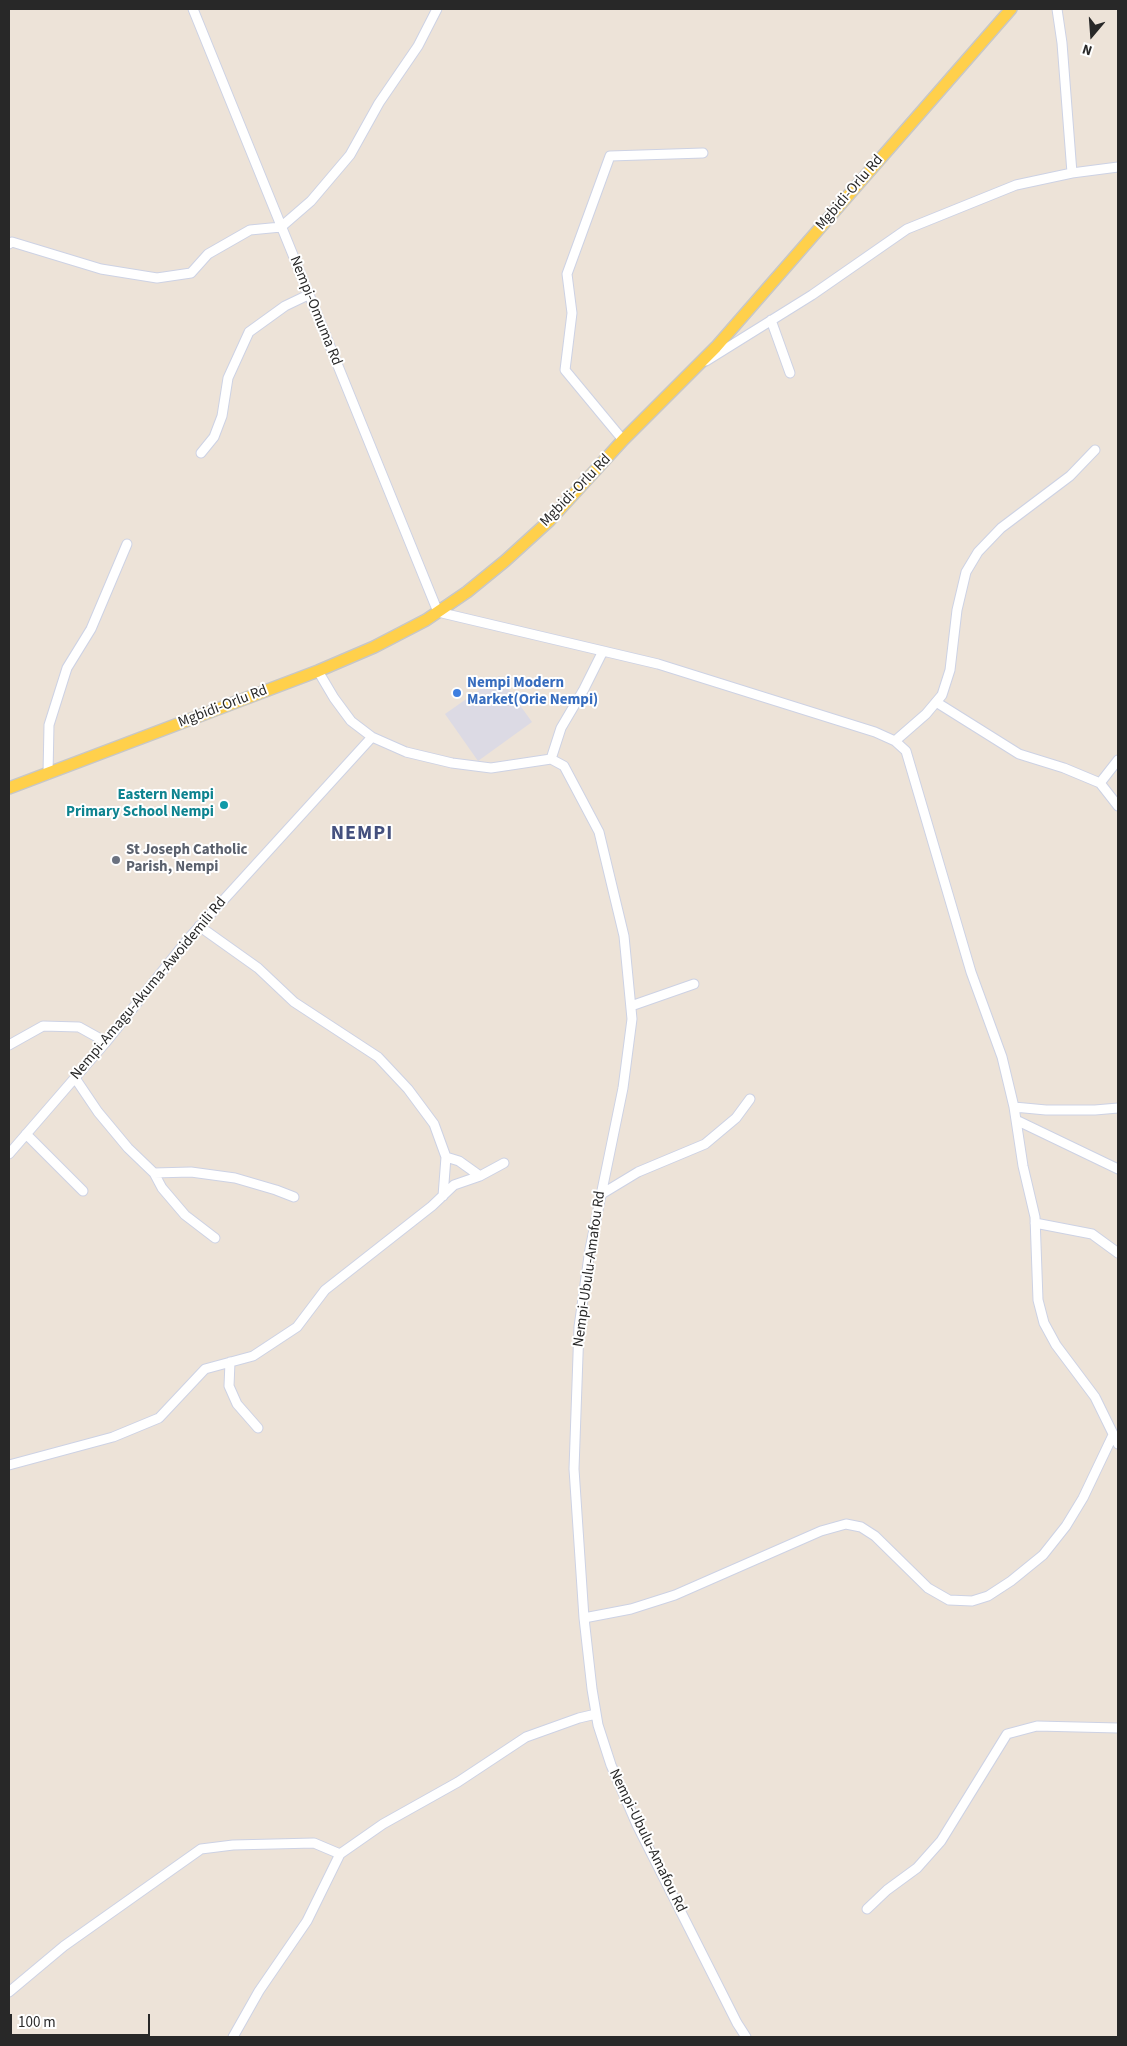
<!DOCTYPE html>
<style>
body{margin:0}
#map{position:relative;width:1127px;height:2046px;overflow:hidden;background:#ede3d8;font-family:"Source Sans 3",sans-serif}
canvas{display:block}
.frame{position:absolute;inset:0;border:10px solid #282828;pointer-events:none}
.north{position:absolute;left:1067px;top:10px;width:50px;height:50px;-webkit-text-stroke:4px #fff;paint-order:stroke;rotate:198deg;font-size:14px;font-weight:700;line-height:20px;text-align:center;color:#282828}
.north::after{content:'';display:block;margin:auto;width:18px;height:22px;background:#282828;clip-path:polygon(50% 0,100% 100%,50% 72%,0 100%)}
.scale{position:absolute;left:10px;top:2014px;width:140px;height:22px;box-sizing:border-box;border:2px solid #282828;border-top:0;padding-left:6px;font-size:15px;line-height:18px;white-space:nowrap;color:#282828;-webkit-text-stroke:4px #fff;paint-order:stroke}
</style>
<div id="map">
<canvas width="1127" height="2046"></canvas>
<div class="frame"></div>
<div class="north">N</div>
<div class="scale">100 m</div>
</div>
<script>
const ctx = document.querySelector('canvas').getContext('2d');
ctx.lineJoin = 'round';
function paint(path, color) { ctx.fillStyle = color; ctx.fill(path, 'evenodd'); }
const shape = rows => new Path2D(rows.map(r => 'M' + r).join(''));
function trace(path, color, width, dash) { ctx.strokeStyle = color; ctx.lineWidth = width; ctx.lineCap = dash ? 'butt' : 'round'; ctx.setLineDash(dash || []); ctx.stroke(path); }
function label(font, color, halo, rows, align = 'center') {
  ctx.font = font + ' "Source Sans 3",sans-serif'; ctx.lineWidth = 4; ctx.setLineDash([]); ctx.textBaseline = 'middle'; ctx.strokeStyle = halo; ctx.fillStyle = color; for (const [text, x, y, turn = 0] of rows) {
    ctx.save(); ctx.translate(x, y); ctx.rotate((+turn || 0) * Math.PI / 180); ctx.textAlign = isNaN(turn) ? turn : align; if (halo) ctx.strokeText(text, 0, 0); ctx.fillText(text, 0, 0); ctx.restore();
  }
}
paint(shape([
 [499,676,532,722,478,761,445,714]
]), '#dcdae4');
const minor = shape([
 [193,9,438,612,658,664,875,732,895,741,906,751,971,972,1002,1057,1014,1107,1023,1166,1035,1217,1038,1300,1044,1323,1056,1345,1095,1397,1118,1444],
 [1057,9,1062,43,1072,173],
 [9,244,12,242,101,269,157,278,191,273,208,254,250,230,281,227,311,201,350,155,379,103,418,46,437,9],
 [771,320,790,373],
 [706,361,812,295,907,229,1016,185,1072,173,1118,167],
 [623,440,565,370,572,313,567,274,610,156,703,153],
 [201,453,214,437,222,416,228,378,249,332,285,306,308,295],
 [318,671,334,698,351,721,372,737,406,752,452,763,491,768,551,759,564,766,599,832,624,936,632,1019,623,1088,590,1249,579,1327,574,1469,584,1618,592,1689,598,1725,611,1765,637,1825,737,2023,746,2037],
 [936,702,1019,754,1064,768,1100,783,1118,806],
 [895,741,926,714,942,695,950,670,957,610,966,572,978,552,1001,528,1070,476,1095,450],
 [551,759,561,728,584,689,603,651],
 [48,774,49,725,67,668,91,629,127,544],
 [1100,783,1118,760],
 [199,926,258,968,294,1002,378,1057,408,1089,434,1124,446,1157,443,1196],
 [631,1006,694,984],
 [9,1045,43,1026,79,1027,106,1042],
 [75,1078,98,1112,128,1148,154,1173,191,1172,235,1178,276,1190,294,1197],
 [1014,1107,1046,1110,1095,1110,1118,1108],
 [1016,1120,1118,1169],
 [26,1134,83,1191],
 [9,1154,106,1042,188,939,372,737],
 [446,1157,459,1161,480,1176],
 [154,1173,162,1188,185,1215,215,1238],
 [600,1195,638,1172,705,1144,736,1118,750,1099],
 [1035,1223,1092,1234,1118,1253],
 [230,1362,229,1386,237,1404,258,1428],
 [9,1465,113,1437,159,1418,205,1369,253,1356,297,1327,325,1290,432,1206,454,1185,480,1176,504,1163],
 [584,1618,631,1609,675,1595,821,1531,846,1524,861,1527,875,1536,928,1588,949,1600,972,1601,988,1596,1011,1581,1043,1555,1066,1526,1083,1498,1113,1435],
 [867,1909,887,1890,917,1868,941,1841,1007,1734,1037,1726,1118,1728],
 [9,1992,64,1946,201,1849,233,1845,314,1843,340,1854],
 [233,2037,259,1991,307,1921,340,1854,383,1824,458,1782,526,1737,579,1718,596,1714]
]);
const major = shape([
 [9,788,318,671,374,647,426,620,467,592,505,561,549,521,623,440,716,347,1011,9]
]);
trace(minor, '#cdd2e4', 11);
trace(major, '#c7c7c7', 14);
trace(minor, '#fff', 9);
trace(major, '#ffd04b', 11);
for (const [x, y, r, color] of [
 [457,693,5,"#3f7fe0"],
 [224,805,5,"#0f9aa8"],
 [116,860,5,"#6b7280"]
]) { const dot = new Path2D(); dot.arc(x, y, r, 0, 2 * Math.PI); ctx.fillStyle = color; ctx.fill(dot); trace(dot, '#fff', 2); }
label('15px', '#282828', '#fff', [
 ["Mgbidi-Orlu Rd",850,193,-49],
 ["Nempi-Omuma Rd",315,311,68],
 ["Mgbidi-Orlu Rd",576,491,-46],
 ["Mgbidi-Orlu Rd",223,707,-21],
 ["Nempi-Amagu-Akuma-Awoidemili Rd",149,989,-50],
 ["Nempi-Ubulu-Amafou Rd",590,1269,-82],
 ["Nempi-Ubulu-Amafou Rd",647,1841,64]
]);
label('bold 15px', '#366cbe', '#fff', [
 ["Nempi Modern",467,684],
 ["Market(Orie Nempi)",467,701]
], 'left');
label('bold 15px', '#0d838f', '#fff', [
 ["Eastern Nempi",214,796],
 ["Primary School Nempi",214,813]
], 'right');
label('bold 15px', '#5b616d', '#fff', [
 ["St Joseph Catholic",126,851],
 ["Parish, Nempi",126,868]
], 'left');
ctx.letterSpacing = '1px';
label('bold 20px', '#44507e', '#fff', [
 ["NEMPI",362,835]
]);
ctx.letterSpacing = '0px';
</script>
